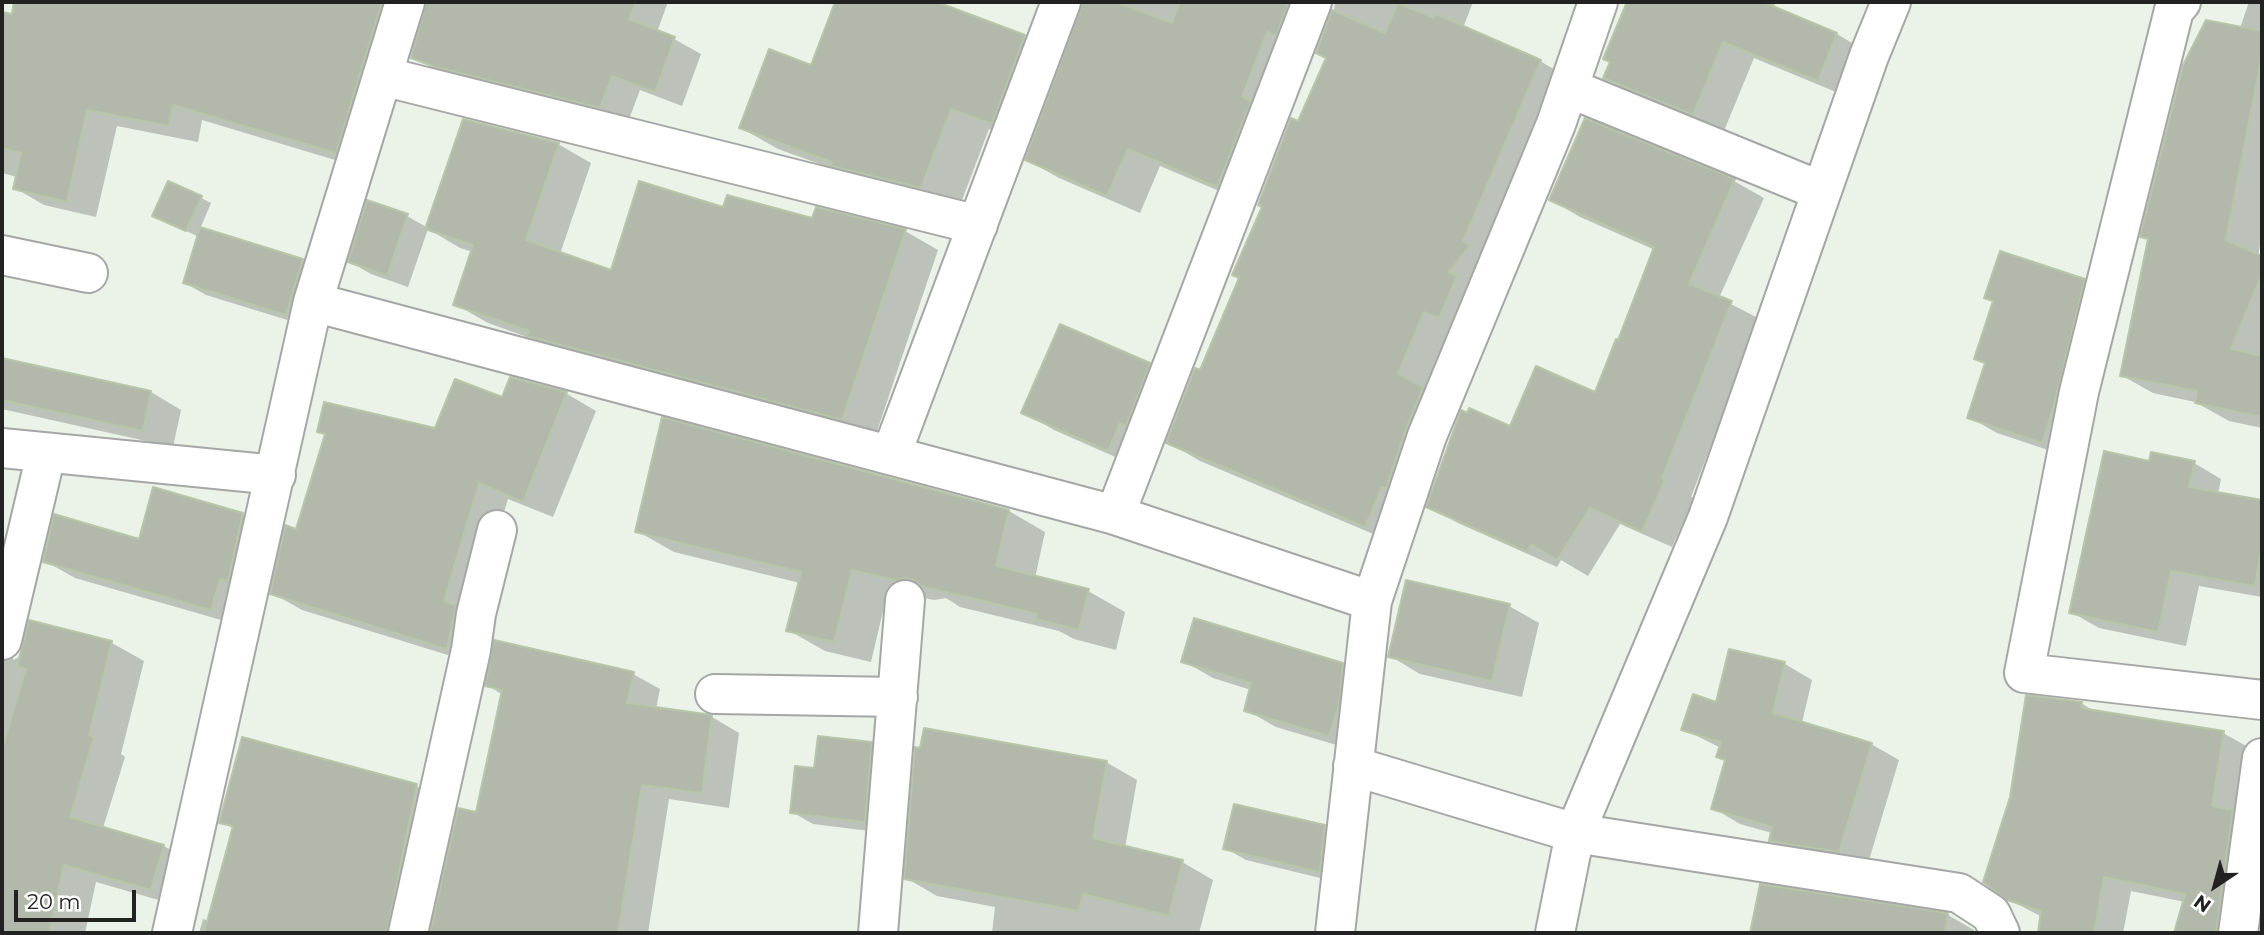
<!DOCTYPE html>
<style>
body{margin:0}
#map{position:relative;width:2264px;height:935px;overflow:hidden;background:#ebf2e8;font-family:Montserrat,sans-serif}
canvas{display:block}
.frame{position:absolute;inset:0;border:4px solid #222;pointer-events:none}
.north{position:absolute;left:2180px;top:851px;width:70px;height:70px;-webkit-text-stroke:5px #fff;paint-order:stroke;rotate:216deg;font-size:19px;font-weight:700;line-height:28px;text-align:center;color:#222}
.north::after{content:'';display:block;margin:auto;width:24px;height:32px;background:#222;clip-path:polygon(50% 0,100% 100%,50% 72%,0 100%)}
.scale{position:absolute;left:14px;top:890px;width:122px;height:32px;box-sizing:border-box;border:4px solid #222;border-top:0;padding-left:9px;font-size:21px;line-height:24px;white-space:nowrap;color:#222;-webkit-text-stroke:5px #fff;paint-order:stroke}
</style>
<div id="map">
<canvas width="2264" height="935"></canvas>
<div class="frame"></div>
<div class="north">N</div>
<div class="scale">20 m</div>
</div>
<script>
const ctx = document.querySelector('canvas').getContext('2d');
ctx.lineJoin = 'round';
function paint(path, color) { ctx.fillStyle = color; ctx.fill(path, 'evenodd'); }
const shape = rows => new Path2D(rows.map(r => 'M' + r).join(''));
function trace(path, color, width, dash) { ctx.strokeStyle = color; ctx.lineWidth = width; ctx.lineCap = dash ? 'butt' : 'round'; ctx.setLineDash(dash || []); ctx.stroke(path); }
paint(shape([
 [108,2,384,2,412,17,365,169,202,120,198,142,117,126,96,217,44,205,15,188,17,177,2,173,2,14,103,23],
 [440,2,668,2,657,32,674,39,701,54,682,106,640,90,628,122,440,72,413,57,435,17],
 [836,2,932,2,1025,37,1065,60,1086,2,1332,2,1323,13,1250,204,1160,166,1140,213,1059,178,1027,160,1032,145,989,129,959,208,853,176,778,149,741,128,812,67],
 [1335,2,1473,2,1463,28,1540,61,1572,80,1397,544,1200,461,1168,442,1240,278,1299,123,1327,58,1318,53,1334,10],
 [1629,2,1776,2,1773,8,1837,34,1867,52,1848,97,1754,58,1724,131,1635,95,1605,77,1612,62,1605,58],
 [2249,2,2262,2,2262,235,2258,256,2262,258,2262,428,2229,421,2195,402,2153,393,2121,375,2150,240,2142,236,2240,28],
 [1586,120,1734,181,1764,198,1719,298,1760,319,1691,497,1694,498,1672,547,1620,524,1588,576,1561,560,1557,567,1458,523,1429,506,1511,428,1596,394,1619,342,1655,250,1580,217,1551,200],
 [558,144,591,163,560,254,613,272,725,209,905,231,938,250,875,437,562,354,538,341,488,323,455,304,473,252,460,248,428,229,408,287,371,274,350,262,368,202,407,216,428,228],
 [201,198,211,203,200,229,302,260,323,272,307,326,206,295,185,283,199,237,165,221],
 [2084,281,2111,296,2069,457,1997,433,1969,417,1987,364,1976,359,1995,302,1986,297],
 [2,359,151,392,181,410,173,447,2,409],
 [1149,365,1179,382,1138,467,1054,430,1024,412],
 [511,379,567,394,596,411,553,517,508,499,473,617,477,664,302,610,272,593,297,531,326,435,319,431,436,430,503,400],
 [2150,463,2194,463,2221,479,2218,494,2262,501,2262,597,2199,586,2186,646,2099,628,2071,612],
 [154,489,243,515,273,532,242,626,75,578,45,561,140,541],
 [1009,511,1045,532,1035,578,1088,591,1125,612,1116,650,1074,639,1059,631,960,607,946,598,934,600,888,590,871,662,825,651,788,630,800,583,674,552,637,531],
 [1509,606,1539,623,1522,697,1420,674,1390,656],
 [30,623,112,643,144,661,121,754,125,757,103,828,164,846,195,865,183,907,96,882,85,933,2,933,2,640,14,647,13,660,19,657,25,646],
 [1183,661,1342,665,1373,682,1360,752,1276,727,1246,710,1251,690,1213,678],
 [1785,664,1812,680,1802,723,1871,744,1899,760,1867,867,1799,856,1771,840,1772,833,1740,824,1713,808,1727,761,1721,748,1683,729,1717,704],
 [633,674,660,689,656,709,712,717,739,733,729,808,669,799,648,933,432,933,459,811,477,814,503,695,487,685],
 [2081,703,2097,713,2223,733,2250,748,2244,933,2176,933,2185,902,2131,891,2123,933,2039,933,2042,917,2008,899],
 [871,744,892,756,886,833,813,824,792,812,816,770],
 [1106,762,1137,780,1125,848,1182,862,1213,880,1199,933,992,933,995,907,937,896,906,878],
 [416,786,443,801,416,933,199,933,203,919,209,921,234,829,221,822],
 [1324,827,1345,839,1341,883,1246,860,1225,848],
 [1762,886,1948,915,1974,930,1974,933,1752,933]
]), '#0003');
const building = shape([
 [14,2,382,2,336,153,173,105,169,126,87,110,67,202,13,189,21,153,2,148,2,12,12,14,14,2],
 [426,2,636,2,629,19,675,37,655,92,612,76,600,108,435,67,411,58,426,2],
 [835,2,937,2,1025,35,992,124,951,109,921,188,831,166,832,162,739,128,769,49,811,65,835,2],
 [1083,2,1115,2,1172,23,1180,2,1289,2,1276,36,1267,32,1242,97,1251,101,1217,187,1128,149,1107,196,1025,160,1083,2],
 [1627,2,1763,2,1837,33,1818,81,1723,42,1693,115,1603,78,1610,62,1603,59,1627,2],
 [1398,3,1434,18,1436,14,1541,60,1463,241,1470,246,1449,272,1457,276,1439,318,1424,312,1398,374,1423,388,1406,429,1386,489,1382,487,1365,527,1166,443,1195,368,1200,370,1239,278,1232,275,1262,207,1258,205,1291,118,1298,121,1326,58,1316,53,1332,10,1385,33,1398,3],
 [2206,20,2262,31,2262,55,2226,240,2262,256,2262,274,2231,349,2262,356,2262,417,2195,403,2197,391,2120,376,2148,239,2140,237,2183,65,2206,20],
 [1585,118,1735,179,1689,284,1732,301,1662,478,1665,480,1642,532,1590,508,1557,560,1531,544,1527,552,1426,507,1461,410,1467,413,1469,408,1510,426,1536,366,1595,392,1616,339,1618,340,1654,247,1549,200,1585,118],
 [463,119,559,143,526,240,611,270,639,181,723,207,727,195,812,218,816,207,906,229,842,420,527,336,529,331,453,305,473,245,425,229,463,119],
 [168,181,202,196,186,231,152,216,168,181],
 [367,200,408,214,387,276,348,262,367,200],
 [200,227,303,259,286,315,183,283,200,227],
 [2000,251,2085,279,2054,405,2042,443,1967,418,1985,363,1974,359,1993,301,1984,298,2000,251],
 [1060,324,1150,363,1126,426,1120,423,1108,451,1021,413,1060,324],
 [2,358,151,391,143,431,2,400,2,358],
 [510,377,567,392,523,502,479,483,444,601,456,605,447,649,270,594,285,525,296,529,325,434,317,432,324,402,435,428,455,379,502,397,510,377],
 [662,417,1009,510,996,566,1089,589,1079,630,1036,619,1037,614,921,586,917,582,907,578,896,580,852,570,834,642,786,631,801,572,635,532,662,417],
 [2104,451,2149,461,2151,452,2195,461,2189,487,2262,500,2262,542,2255,586,2171,571,2158,632,2069,613,2104,451],
 [153,487,243,513,228,581,220,579,211,610,43,562,54,514,139,539,153,487],
 [1406,580,1510,604,1492,681,1388,657,1406,580],
 [1194,618,1343,663,1339,704,1329,736,1244,711,1251,683,1181,662,1194,618],
 [29,620,112,641,89,735,94,737,70,817,164,845,151,890,64,865,49,933,2,933,2,749,26,669,17,666,29,620],
 [494,640,634,672,627,703,712,715,702,793,642,785,618,933,430,933,458,808,476,812,502,690,485,686,494,640],
 [1729,649,1785,662,1773,713,1872,743,1839,852,1769,841,1772,827,1711,809,1725,760,1716,757,1721,742,1681,730,1693,694,1716,702,1729,649],
 [2026,695,2082,702,2081,708,2224,731,2212,806,2233,810,2216,933,2174,933,2185,894,2104,877,2094,933,2038,933,2041,911,2007,900,1983,882,2010,797,2026,695],
 [924,728,1107,761,1093,838,1183,860,1169,916,1083,894,1079,911,904,879,915,747,920,748,924,728],
 [818,736,872,742,865,822,790,813,795,766,814,768,818,736],
 [242,737,417,784,387,933,204,933,233,826,219,823,242,737],
 [1234,804,1325,825,1320,872,1223,849,1234,804],
 [1760,884,1948,913,1945,933,1750,933,1760,884]
]);
paint(building, '#b2b9aa');
trace(building, '#b7c5a9', 2);
const minor = shape([
 [1312,2,1115,515,1372,601,1335,933],
 [2181,2,2174,10,2079,392,2024,673,2262,700],
 [382,76,978,225],
 [1569,88,1821,191],
 [2,255,88,273],
 [313,302,1115,515],
 [2,448,276,475],
 [891,455,1061,2],
 [1372,601,1427,436,1556,124,1598,2],
 [2,640,46,454],
 [715,694,898,697],
 [1353,766,1575,833,1959,893,1991,914,2000,933],
 [172,933,313,302,405,2],
 [408,933,471,650,476,614,497,530],
 [878,933,905,600],
 [1555,933,1575,833,1708,517,1869,56,1891,2],
 [2238,933,2262,758]
]);
trace(minor, '#a6a6a6', 42);
trace(minor, '#fff', 38);
</script>
